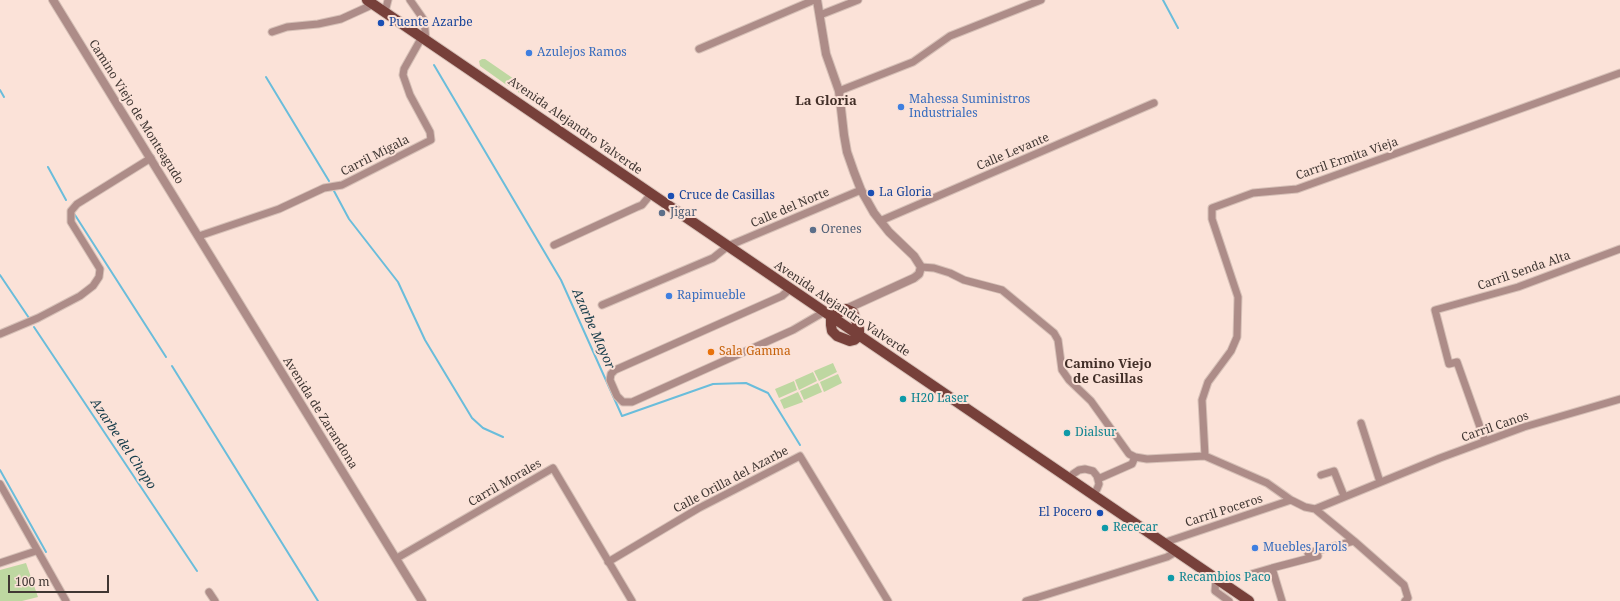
<!DOCTYPE html>
<style>
body{margin:0}
#map{position:relative;width:1620px;height:601px;overflow:hidden;background:#fbe2d8;font-family:"Noto Serif",serif}
canvas{display:block}
.scale{position:absolute;left:8px;top:575px;width:101px;height:18px;box-sizing:border-box;border:2px solid #403733;border-top:0;padding-left:5px;font-size:12px;line-height:14px;white-space:nowrap;color:#403733;-webkit-text-stroke:3px #fbe2d8;paint-order:stroke}
</style>
<div id="map">
<canvas width="1620" height="601"></canvas>
<div class="scale">100 m</div>
</div>
<script>
const ctx = document.querySelector('canvas').getContext('2d');
ctx.lineJoin = 'round';
function paint(path, color) { ctx.fillStyle = color; ctx.fill(path, 'evenodd'); }
const shape = rows => new Path2D(rows.map(r => 'M' + r).join(''));
function trace(path, color, width, dash) { ctx.strokeStyle = color; ctx.lineWidth = width; ctx.lineCap = dash ? 'butt' : 'round'; ctx.setLineDash(dash || []); ctx.stroke(path); }
function label(font, color, halo, rows, align = 'center') {
  ctx.font = font + ' "Noto Serif",serif'; ctx.lineWidth = 4; ctx.setLineDash([]); ctx.textBaseline = 'middle'; ctx.strokeStyle = halo; ctx.fillStyle = color; for (const [text, x, y, turn = 0] of rows) {
    ctx.save(); ctx.translate(x, y); ctx.rotate((+turn || 0) * Math.PI / 180); ctx.textAlign = isNaN(turn) ? turn : align; if (halo) ctx.strokeText(text, 0, 0); ctx.fillText(text, 0, 0); ctx.restore();
  }
}
paint(shape([
 [482,59,485,59,514,79,513,85,508,86,480,66,479,61],
 [521,85,539,96,539,101,534,103,518,92,518,89],
 [833,363,837,372,819,381,814,371],
 [813,372,817,381,799,390,795,380],
 [838,374,842,383,824,392,820,382],
 [794,381,797,390,779,398,775,389],
 [818,383,822,392,804,400,800,391],
 [798,392,803,402,784,409,780,400],
 [26,563,38,597,22,601,0,601,0,570]
]), '#bed7a1');
trace(shape([
 [1163,0,1178,28],
 [434,65,561,280,622,416,713,384,746,383,768,393,800,445],
 [266,77,329,181],
 [0,90,4,97],
 [48,167,66,200],
 [334,191,349,219,398,282,425,340,472,418,483,428,503,437],
 [75,215,166,357],
 [0,275,29,318],
 [34,327,197,571],
 [172,366,318,601],
 [0,470,46,552]
]), '#6abddb', 2);
const minor = shape([
 [410,0,424,20,426,40],
 [385,12,388,0],
 [820,15,858,0],
 [272,32,287,27,318,24,341,19,374,4],
 [699,49,814,0],
 [839,91,913,62,950,36,1041,0],
 [880,221,1154,103],
 [199,236,279,209,324,188,342,185,431,140,430,132,410,95,403,75,404,69,422,37],
 [554,245,637,207,642,205,651,194],
 [921,267,934,268,950,273,964,280,1002,290,1054,333,1058,340,1062,370,1069,380,1091,401,1129,454,1135,457,1147,459,1205,456,1267,483,1291,500,1305,507,1315,509,1354,541,1404,585,1408,598,1405,601],
 [790,289,782,296,615,370,611,374,610,380,617,396,623,402,632,402,793,330,824,312],
 [602,305,713,258,728,246,861,190],
 [0,334,38,318,80,296,93,286,99,277,100,269,71,222,71,211,77,204,151,158],
 [1361,423,1380,482],
 [1485,441,1457,362,1449,364,1435,310,1518,287,1620,249],
 [1205,456,1202,400,1208,382,1231,351,1237,337,1238,297,1212,219,1212,208,1253,193,1297,189,1620,73],
 [1321,475,1334,471,1344,496],
 [1098,479,1132,464,1135,457],
 [1070,480,1073,474,1079,470,1085,469,1093,471,1097,476,1099,484,1097,489,1093,495],
 [0,484,66,601],
 [1315,509,1440,458,1524,427,1620,399],
 [1163,543,1291,500],
 [1308,553,1354,541],
 [397,558,553,468,632,601],
 [608,562,699,508,800,456,888,601],
 [0,563,36,551],
 [1248,575,1272,568],
 [1216,579,1215,591,1229,601],
 [209,592,215,601],
 [1026,601,1167,557,1176,552],
 [1282,601,1272,568,1318,556]
]);
const tertiary = shape([
 [53,0,422,601],
 [817,0,826,54,839,91,844,135,847,152,854,172,861,190,874,213,889,232,914,256,921,267,919,274,914,278,846,309]
]);
const primary = shape([
 [367,0,1249,601],
 [846,309,853,312,859,329,859,336,854,340,850,341,837,336,832,331,831,325,831,317,846,309]
]);
trace(minor, '#d6c0b7', 9);
trace(tertiary, '#d6c0b7', 10);
trace(primary, '#d6c0b7', 12);
trace(minor, '#ad8c88', 7);
trace(tertiary, '#ad8c88', 8);
trace(primary, '#77403a', 10);
for (const [x, y, r, color] of [
 [381,23,4,"#1a4fb4"],
 [529,53,4,"#3f7fe0"],
 [901,107,4,"#3f7fe0"],
 [871,193,4,"#1a4fb4"],
 [671,196,4,"#1a4fb4"],
 [662,213,4,"#5c6f8a"],
 [813,230,4,"#5c6f8a"],
 [669,296,4,"#3f7fe0"],
 [711,352,4,"#e8710a"],
 [903,399,4,"#0f9aa8"],
 [1067,433,4,"#0f9aa8"],
 [1100,513,4,"#1a4fb4"],
 [1105,528,4,"#0f9aa8"],
 [1255,548,4,"#3f7fe0"],
 [1171,578,4,"#0f9aa8"]
]) { const dot = new Path2D(); dot.arc(x, y, r, 0, 2 * Math.PI); ctx.fillStyle = color; ctx.fill(dot); trace(dot, '#fbe2d8', 1.5); }
label('12px', '#164399', '#fbe2d8', [
 ["Puente Azarbe",389,23],
 ["La Gloria",879,193],
 ["Cruce de Casillas",679,196],
 ["El Pocero",1092,513,"right"]
], 'left');
label('12px', '#366cbe', '#fbe2d8', [
 ["Azulejos Ramos",537,53],
 ["Mahessa Suministros",909,100],
 ["Industriales",909,114],
 ["Rapimueble",677,296],
 ["Muebles Jarols",1263,548]
], 'left');
label('12px', '#403733', '#fbe2d8', [
 ["Camino Viejo de Monteagudo",136,112,58],
 ["Avenida Alejandro Valverde",575,126,35],
 ["Calle Levante",1013,152,-23],
 ["Carril Migala",375,156,-27],
 ["Carril Ermita Vieja",1347,159,-19],
 ["Calle del Norte",790,208,-23],
 ["Carril Senda Alta",1524,271,-19],
 ["Avenida Alejandro Valverde",842,309,34],
 ["Avenida de Zarandona",320,413,58],
 ["Carril Canos",1495,427,-19],
 ["Calle Orilla del Azarbe",731,480,-28],
 ["Carril Morales",505,483,-30],
 ["Carril Poceros",1224,511,-18]
]);
label('12px', '#4e5e75', '#fbe2d8', [
 ["Jigar",670,213],
 ["Orenes",821,230]
], 'left');
label('12px', '#c56008', '#fbe2d8', [
 ["Sala Gamma",719,352]
], 'left');
label('12px', '#0d838f', '#fbe2d8', [
 ["H20 Laser",911,399],
 ["Dialsur",1075,433],
 ["Rececar",1113,528],
 ["Recambios Paco",1179,578]
], 'left');
label('bold 13px', '#422f28', '#fbe2d8', [
 ["La Gloria",826,101],
 ["Camino Viejo",1108,364],
 ["de Casillas",1108,379]
]);
label('italic 13px', '#173d4b', '#fbe2d8', [
 ["Azarbe Mayor",593,329,66],
 ["Azarbe del Chopo",123,444,56]
]);
</script>
